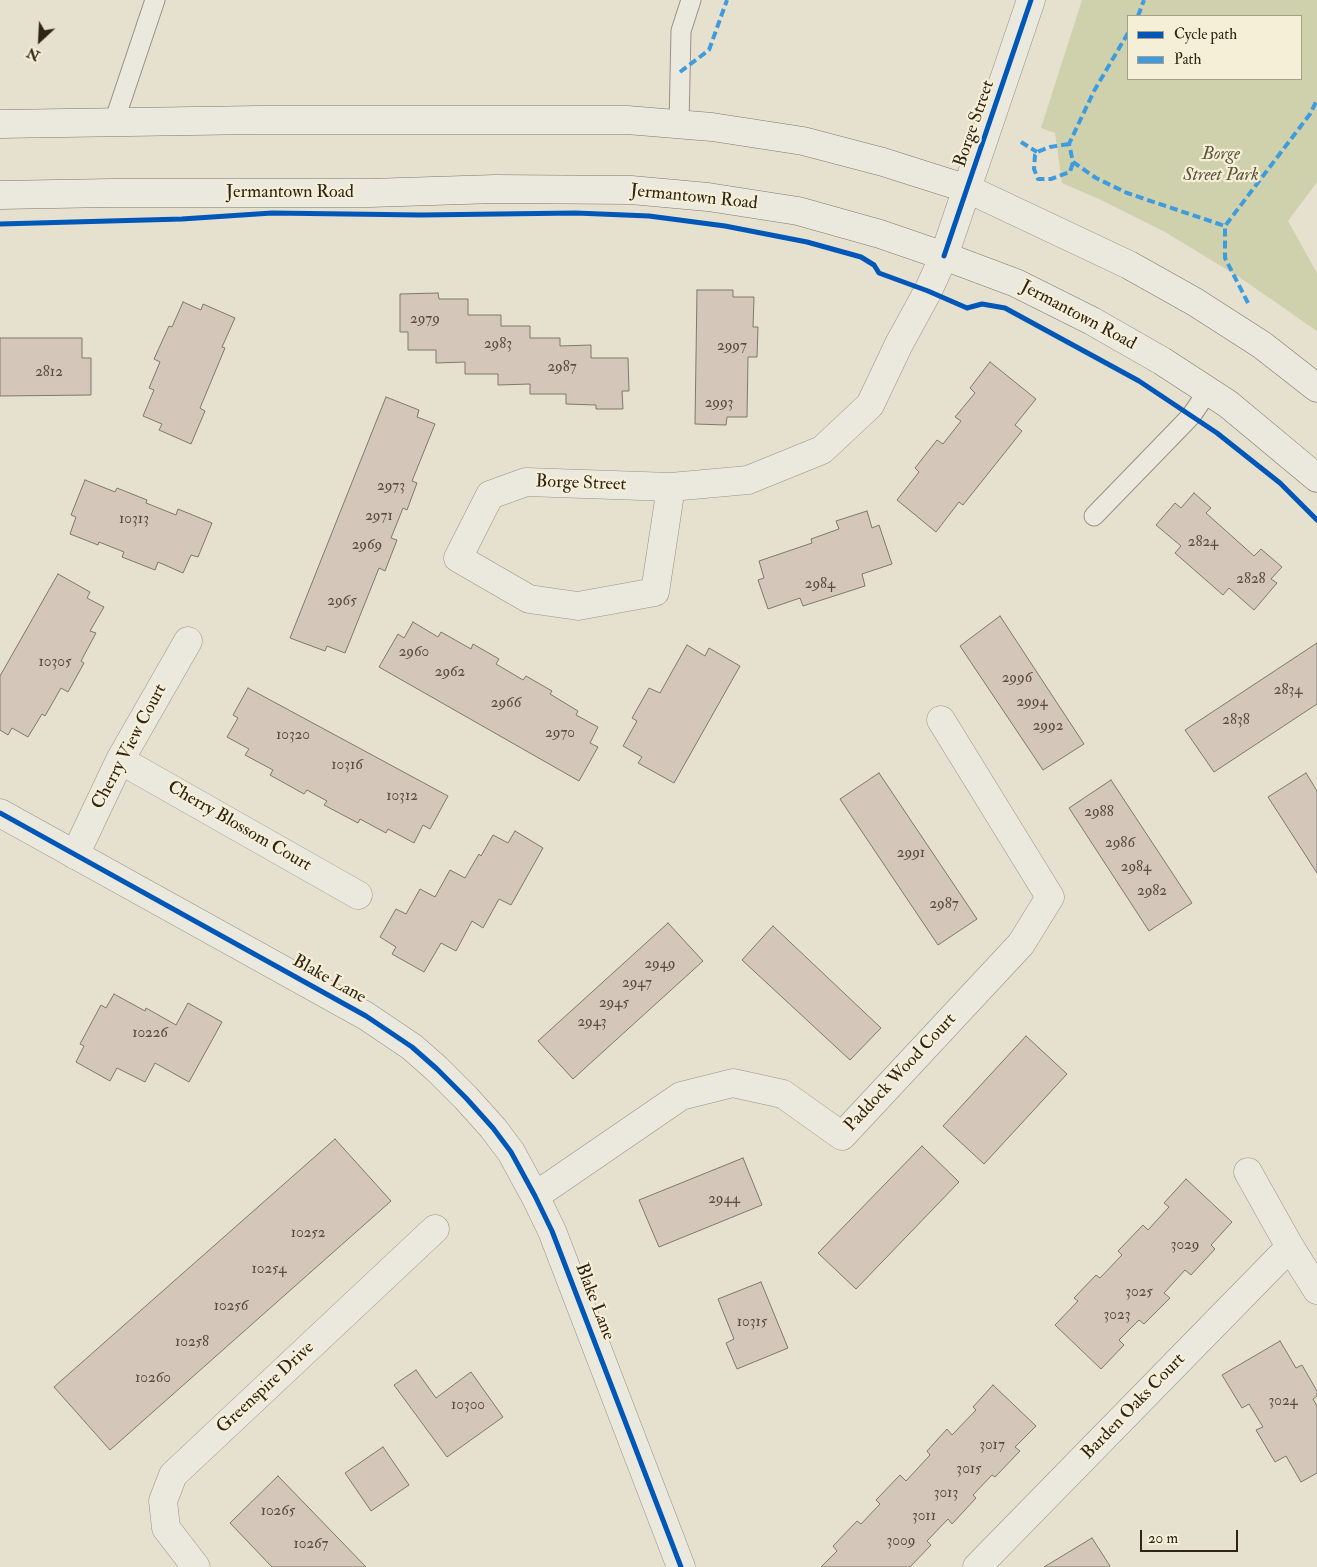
<!DOCTYPE html>
<style>
body{margin:0}
#map{position:relative;width:1317px;height:1567px;overflow:hidden;background:#e6e0ce;font-family:"IM FELL Double Pica",serif}
canvas{display:block}
.legend{position:absolute;left:1127px;top:15px;width:175px;height:65px;box-sizing:border-box;background:#f5efd8;border:1px solid #a79e8a;margin:0;padding:6px 9px;list-style:none;font-size:15px;color:#312414}
.legend li{display:flex;align-items:center;gap:10px;height:25px}
.legend b{width:25px;border:1px solid #a79e8a}
.north{position:absolute;left:15px;top:15px;width:50px;height:50px;-webkit-text-stroke:4px #f5efd8;paint-order:stroke;rotate:205deg;font-size:14px;font-weight:700;line-height:20px;text-align:center;color:#312414}
.north::after{content:'';display:block;margin:auto;width:18px;height:22px;background:#312414;clip-path:polygon(50% 0,100% 100%,50% 72%,0 100%)}
.scale{position:absolute;left:1140px;top:1530px;width:98px;height:22px;box-sizing:border-box;border:2px solid #312414;border-top:0;padding-left:6px;font-size:15px;line-height:18px;white-space:nowrap;color:#312414;-webkit-text-stroke:4px #f5efd8;paint-order:stroke}
</style>
<div id="map">
<canvas width="1317" height="1567"></canvas>
<ul class="legend">
<li><b style="height:6px;background:#0057b8"></b>Cycle path</li>
<li><b style="height:6px;background:#3e9cde"></b>Path</li>
</ul>
<div class="north">N</div>
<div class="scale">20 m</div>
</div>
<script>
const ctx = document.querySelector('canvas').getContext('2d');
ctx.lineJoin = 'round';
function paint(path, color) { ctx.fillStyle = color; ctx.fill(path, 'evenodd'); }
const shape = rows => new Path2D(rows.map(r => 'M' + r).join(''));
function trace(path, color, width, dash) { ctx.strokeStyle = color; ctx.lineWidth = width; ctx.lineCap = dash ? 'butt' : 'round'; ctx.setLineDash(dash || []); ctx.stroke(path); }
function label(font, color, halo, rows, align = 'center') {
  ctx.font = font + ' "IM FELL Double Pica",serif'; ctx.lineWidth = 4.5; ctx.setLineDash([]); ctx.textBaseline = 'middle'; ctx.strokeStyle = halo; ctx.fillStyle = color; for (const [text, x, y, turn = 0] of rows) {
    ctx.save(); ctx.translate(x, y); ctx.rotate((+turn || 0) * Math.PI / 180); ctx.textAlign = isNaN(turn) ? turn : align; if (halo) ctx.strokeText(text, 0, 0); ctx.fillText(text, 0, 0); ctx.restore();
  }
}
paint(shape([
 [1082,0,1317,0,1317,182,1288,221,1317,273,1317,331,1239,277,1165,232,1101,200,1062,183,1055,133,1041,128],
 [1128,16,1301,16,1301,79,1128,79]
]), '#cfd1ad');
const building = shape([
 [697,290,733,290,733,297,754,297,753,327,758,327,757,357,748,357,747,417,727,417,726,425,695,424,697,290],
 [438,293,439,299,468,299,468,315,501,315,501,326,530,326,530,338,560,338,560,346,591,345,591,358,628,358,629,391,622,391,623,409,596,409,596,405,566,404,566,394,530,394,530,384,498,385,498,374,465,374,465,362,436,363,436,350,408,350,408,332,400,332,400,294,438,293],
 [183,302,201,310,203,304,235,318,222,347,225,348,200,408,205,411,191,444,159,430,162,424,143,416,154,390,149,388,160,362,154,359,169,326,172,327,183,302],
 [0,338,82,338,82,358,91,358,91,395,0,396,0,338],
 [990,362,1036,399,1015,425,1022,431,963,505,959,502,936,532,897,500,919,472,915,468,937,440,943,444,961,421,955,417,975,393,970,388,990,362],
 [386,397,419,410,417,417,435,424,412,481,417,483,407,510,403,508,391,538,397,540,385,571,379,568,345,653,327,646,325,651,290,638,386,397],
 [85,480,115,492,117,488,147,500,146,503,176,515,178,509,212,523,198,557,191,555,183,573,158,562,155,570,122,557,124,552,99,542,98,545,70,534,76,517,71,515,85,480],
 [1194,493,1211,508,1206,513,1254,556,1261,549,1282,567,1271,579,1277,583,1254,610,1229,588,1223,595,1175,553,1181,546,1156,525,1175,503,1181,508,1194,493],
 [867,511,872,528,879,525,892,564,862,574,865,586,803,606,800,598,768,609,758,580,764,578,759,561,812,543,811,539,839,529,836,521,867,511],
 [58,574,90,592,87,598,104,607,90,631,96,633,81,661,84,663,68,692,61,688,45,716,42,714,28,737,12,728,8,735,0,730,0,676,58,574],
 [1000,616,1084,744,1043,770,960,646,1000,616],
 [413,622,438,637,441,632,471,649,473,644,499,659,496,664,523,680,526,676,552,691,550,694,578,711,576,715,598,727,590,743,598,747,579,781,379,667,398,634,404,638,413,622],
 [1317,643,1317,704,1214,772,1185,730,1317,643],
 [687,645,705,656,709,648,740,666,674,783,638,763,642,757,623,746,637,721,632,718,649,688,660,693,687,645],
 [248,688,448,796,430,829,423,825,414,843,388,829,386,833,360,819,358,823,324,805,327,801,307,790,304,794,270,775,273,770,245,755,249,749,227,737,238,718,233,715,248,688],
 [879,773,977,919,938,945,840,799,879,773],
 [1306,773,1317,791,1317,873,1268,797,1306,773],
 [1111,780,1192,903,1149,931,1069,808,1111,780],
 [515,831,543,848,511,905,499,899,483,928,472,921,456,951,441,943,424,972,392,954,396,947,380,937,396,909,406,914,420,889,435,897,450,870,465,878,479,854,481,856,493,835,508,843,515,831],
 [668,923,703,961,573,1079,538,1041,668,923],
 [773,926,881,1028,850,1060,742,960,773,926],
 [114,994,145,1011,146,1008,176,1025,188,1003,222,1022,189,1082,155,1063,145,1082,117,1068,110,1081,76,1062,84,1046,80,1044,101,1005,106,1008,114,994],
 [1026,1036,1067,1074,984,1164,943,1126,1026,1036],
 [335,1139,391,1201,110,1450,54,1387,335,1139],
 [922,1146,959,1182,856,1289,818,1253,922,1146],
 [743,1158,762,1205,659,1247,639,1200,743,1158],
 [1186,1179,1232,1222,1211,1245,1215,1249,1191,1275,1185,1270,1164,1293,1170,1298,1144,1324,1139,1320,1119,1340,1124,1345,1101,1369,1055,1325,1078,1301,1074,1298,1096,1275,1100,1278,1122,1255,1118,1251,1143,1225,1148,1230,1169,1207,1164,1203,1186,1179],
 [761,1282,788,1348,737,1369,726,1343,734,1339,718,1299,761,1282],
 [1280,1341,1296,1368,1302,1365,1317,1391,1317,1396,1313,1399,1317,1406,1317,1473,1301,1482,1286,1456,1275,1462,1256,1430,1263,1427,1249,1404,1242,1408,1222,1375,1280,1341],
 [416,1370,436,1398,471,1372,503,1417,447,1457,394,1385,416,1370],
 [993,1385,1036,1426,1015,1447,1020,1451,995,1477,992,1475,973,1495,976,1498,952,1524,948,1519,927,1541,931,1545,910,1567,821,1567,837,1551,833,1546,857,1521,861,1524,880,1504,876,1500,900,1475,906,1481,930,1455,927,1451,947,1429,952,1435,976,1410,973,1407,993,1385],
 [383,1447,409,1485,371,1511,345,1473,383,1447],
 [278,1476,366,1567,272,1567,230,1523,278,1476],
 [1092,1538,1110,1566,1108,1567,1044,1567,1092,1538]
]);
paint(building, '#d5c6ba');
trace(building, '#7e786d', 1);
const service = shape([
 [114,122,155,0],
 [679,124,681,31,691,0],
 [1094,516,1191,416,1208,391]
]);
const minor = shape([
 [671,487,655,592,578,606,529,599,458,558,490,495,526,482,671,487,748,480,822,450,870,405,899,344,928,291,944,256,1031,0],
 [120,760,358,895],
 [75,855,120,760,188,641],
 [1248,1172,1290,1247,1317,1290],
 [535,1196,681,1096,733,1083,783,1094,842,1136,1021,944,1050,897,941,720],
 [196,1567,166,1528,163,1501,173,1475,435,1229],
 [977,1567,1290,1247]
]);
const tertiary = shape([
 [0,813,366,1016,412,1047,437,1069,466,1098,493,1128,511,1152,535,1196,552,1231,681,1567]
]);
const secondary = shape([
 [0,124,258,120,627,120,712,127,803,141,883,162,968,189,1129,265,1195,302,1262,345,1317,388],
 [0,195,111,193,370,193,495,189,631,190,708,197,798,211,880,234,944,256,1016,283,1092,321,1162,361,1228,404,1317,478]
]);
trace(service, '#979286', 21);
trace(minor, '#979286', 29);
trace(tertiary, '#979286', 29);
trace(secondary, '#7e786d', 29);
trace(service, '#ebe8de', 19);
trace(minor, '#ebe8de', 28);
trace(tertiary, '#ebe8de', 28);
trace(secondary, '#ebe8de', 28);
trace(shape([
 [1138,16,1144,0],
 [1128,33,1094,91,1069,144,1073,162,1096,178,1127,193,1225,226],
 [680,72,709,50,727,0],
 [1021,142,1037,152],
 [1069,144,1050,147,1037,152,1035,155,1034,169,1038,179,1051,179,1070,172,1073,162],
 [1248,303,1225,258,1225,226,1310,114,1317,100]
]), '#3e9cde', 4, [8, 4]);
trace(shape([
 [0,224,182,219,272,213,421,215,576,213,649,216,725,226,807,242,861,257,874,265,879,273,928,291,967,308,982,304,1005,308,1139,381,1217,433,1280,483,1317,520],
 [944,256,1031,0],
 [0,813,366,1016,412,1047,437,1069,466,1098,493,1128,511,1152,535,1196,552,1231,681,1567]
]), '#0057b8', 5);
label('15px', '#5a4c3e', null, [
 ["2979",425,320],
 ["2983",498,345],
 ["2997",732,347],
 ["2987",562,368],
 ["2812",49,373],
 ["2993",719,404],
 ["2973",391,487],
 ["2971",379,517],
 ["10313",134,520],
 ["2824",1203,543],
 ["2969",367,546],
 ["2828",1251,580],
 ["2984",820,585],
 ["2965",342,602],
 ["2960",414,653],
 ["10305",55,663],
 ["2962",450,673],
 ["2996",1017,679],
 ["2834",1288,691],
 ["2994",1032,703],
 ["2966",506,704],
 ["2838",1236,721],
 ["2992",1048,727],
 ["2970",560,734],
 ["10320",293,736],
 ["10316",347,766],
 ["10312",402,797],
 ["2988",1099,813],
 ["2986",1120,844],
 ["2991",911,854],
 ["2984",1136,868],
 ["2982",1152,892],
 ["2987",944,905],
 ["2949",660,965],
 ["2947",637,984],
 ["2945",614,1004],
 ["2943",592,1023],
 ["10226",150,1034],
 ["2944",724,1200],
 ["10252",308,1234],
 ["3029",1185,1246],
 ["10254",269,1270],
 ["3025",1139,1293],
 ["10256",231,1307],
 ["3023",1117,1316],
 ["10315",752,1323],
 ["10258",192,1343],
 ["10260",153,1379],
 ["3024",1283,1402],
 ["10300",468,1406],
 ["3017",992,1446],
 ["3015",969,1470],
 ["3013",946,1494],
 ["10265",278,1512],
 ["3011",924,1517],
 ["3009",901,1542],
 ["10267",311,1545]
]);
label('18px', '#312414', '#f5efd8', [
 ["Borge Street",975,124,-71],
 ["Jermantown Road",290,193],
 ["Jermantown Road",694,198,6],
 ["Jermantown Road",1078,316,28],
 ["Borge Street",581,484,2],
 ["Cherry View Court",130,747,-62],
 ["Cherry Blossom Court",239,827,30],
 ["Blake Lane",329,980,29],
 ["Paddock Wood Court",901,1073,-47],
 ["Blake Lane",594,1302,69],
 ["Greenspire Drive",266,1388,-43],
 ["Barden Oaks Court",1134,1407,-46]
]);
label('italic 18px', '#5b543a', '#f5efd8', [
 ["Borge",1221,155],
 ["Street Park",1221,176]
]);
</script>
